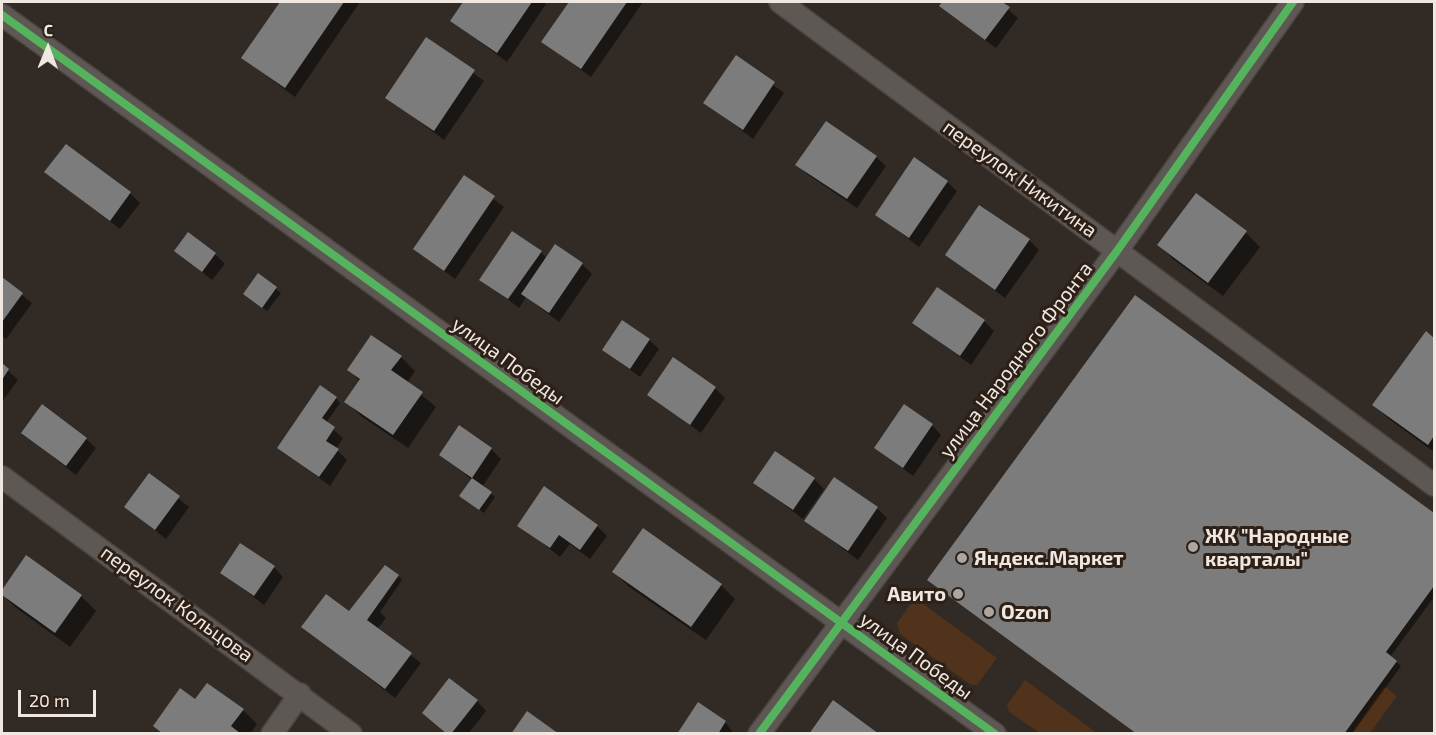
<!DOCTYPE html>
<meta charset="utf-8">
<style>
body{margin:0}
#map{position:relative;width:1436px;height:735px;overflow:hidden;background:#312a25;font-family:"Exo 2",sans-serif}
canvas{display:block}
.frame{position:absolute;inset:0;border:3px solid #f0e7e1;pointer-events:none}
.north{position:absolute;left:18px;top:18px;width:60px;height:60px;-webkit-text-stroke:4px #2c2017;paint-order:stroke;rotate:1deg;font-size:16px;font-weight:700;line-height:24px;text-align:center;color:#f0e7e1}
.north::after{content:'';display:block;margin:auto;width:21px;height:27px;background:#f0e7e1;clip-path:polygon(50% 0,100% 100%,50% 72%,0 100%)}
.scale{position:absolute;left:18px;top:690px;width:78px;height:27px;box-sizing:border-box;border:3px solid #f0e7e1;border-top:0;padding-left:8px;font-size:18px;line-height:21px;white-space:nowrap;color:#f0e7e1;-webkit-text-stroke:4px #2c2017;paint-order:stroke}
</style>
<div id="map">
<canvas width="1436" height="735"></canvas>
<div class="frame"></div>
<div class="north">С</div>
<div class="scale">20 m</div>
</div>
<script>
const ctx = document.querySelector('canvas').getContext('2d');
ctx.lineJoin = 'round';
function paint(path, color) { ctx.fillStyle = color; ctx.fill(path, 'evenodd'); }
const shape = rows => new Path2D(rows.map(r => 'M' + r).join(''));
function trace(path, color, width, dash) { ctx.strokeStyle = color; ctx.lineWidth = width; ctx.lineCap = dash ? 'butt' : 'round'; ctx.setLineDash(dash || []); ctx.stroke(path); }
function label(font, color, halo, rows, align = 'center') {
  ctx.font = font + ' "Exo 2",sans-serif'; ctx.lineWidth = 6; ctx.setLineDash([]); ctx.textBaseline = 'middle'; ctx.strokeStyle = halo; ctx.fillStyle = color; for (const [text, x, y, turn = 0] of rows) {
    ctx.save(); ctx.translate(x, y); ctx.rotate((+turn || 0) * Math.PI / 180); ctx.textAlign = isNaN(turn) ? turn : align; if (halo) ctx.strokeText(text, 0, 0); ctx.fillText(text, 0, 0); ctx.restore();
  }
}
paint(shape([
 [915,598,997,658,977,685,971,685,900,634,897,623],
 [1025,680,1097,733,1040,733,1009,712,1007,705],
 [1384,686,1397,696,1370,733,1351,733]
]), '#51321a');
paint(shape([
 [282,2,360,2,295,97,243,58],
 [465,2,543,2,546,4,507,62,452,21],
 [570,2,643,2,591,77,543,42],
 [944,2,999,2,1018,18,996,48,951,15,941,5],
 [427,39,484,81,444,140,387,97],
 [736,58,784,93,753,139,705,102],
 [876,157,886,166,857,208,807,174,797,164],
 [46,172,130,193,140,203,120,229],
 [465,177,504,207,455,279,415,249],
 [947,182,957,191,919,247,877,214],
 [1196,195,1246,233,1260,247,1223,296,1173,259,1159,245],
 [1029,240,1039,250,1005,298,947,255],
 [176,251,215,254,225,264,212,280],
 [541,252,547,259,582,264,592,274,559,322,526,297,519,308,481,279],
 [258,275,281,293,267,311,249,298],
 [2,279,32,303,6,339,2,336],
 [1135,297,1434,516,1434,597,1390,657,1401,666,1352,734,1138,734],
 [984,321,994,331,971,365,914,323],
 [1427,334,1434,339,1434,452,1389,419,1374,405],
 [649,340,659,349,640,377,604,350],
 [401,357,415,371,407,383,436,407,408,448,361,416,346,402,360,381,349,370],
 [2,365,18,380,2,402],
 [715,388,725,398,701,433,649,395],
 [336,398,340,403,326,423,343,438,336,449,347,460,330,486,279,448],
 [932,425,941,435,913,476,876,448],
 [23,433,86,439,96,448,76,475],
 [491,449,501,459,482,487,495,497,484,513,461,496,472,480,441,454],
 [149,475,189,507,166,539,126,507],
 [814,479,824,489,803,519,755,483],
 [877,508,887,518,858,560,806,521],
 [519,525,597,526,607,536,590,559,570,544,560,557],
 [27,557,81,596,96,611,70,647,15,607,2,594],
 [274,567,283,577,264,605,222,573],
 [614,572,721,585,735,599,706,640,628,586],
 [398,576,402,580,380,612,386,618,377,629,421,663,395,698,303,627,349,613],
 [195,701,243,710,257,724,250,734,162,734,154,726],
 [477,701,486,711,468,734,447,734,424,713],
 [725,722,734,734,679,734]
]), '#0007');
paint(shape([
 [280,2,344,2,285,88,241,58],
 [463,2,532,2,497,53,450,21],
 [569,2,627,2,581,69,541,42],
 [942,2,1002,2,1010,7,985,40,939,6],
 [426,37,475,70,434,131,385,98],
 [736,55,775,82,743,130,703,103],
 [826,121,877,156,847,199,795,165],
 [66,144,131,192,110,221,44,172],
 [914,157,948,181,909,238,875,215],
 [464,175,495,196,444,271,413,249],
 [1196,193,1247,231,1208,283,1157,245],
 [979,205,1030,239,995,290,945,255],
 [512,231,542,251,508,299,479,280],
 [188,232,216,253,202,272,174,251],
 [555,244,583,263,549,313,521,294],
 [258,273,277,287,262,308,243,294],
 [2,277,23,293,2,322],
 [937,287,985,320,960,356,912,323],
 [1135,295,1434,513,1434,586,1386,652,1397,661,1344,734,1137,734,927,580],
 [622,320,650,339,630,369,602,350],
 [1426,331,1434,338,1434,436,1428,445,1372,405],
 [371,335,402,356,391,370,423,392,393,435,344,402,360,379,347,370],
 [673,357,716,387,690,425,647,395],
 [2,363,9,369,2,380],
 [320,385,337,397,322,418,335,427,326,441,339,449,319,477,277,448],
 [42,404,87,438,66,466,21,433],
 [904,404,933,424,903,468,874,448],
 [459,425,492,448,472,478,439,455],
 [775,451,815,478,793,510,753,483],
 [149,473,180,496,155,530,124,507],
 [834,477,878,507,848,551,804,521],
 [472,478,492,492,479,510,459,496],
 [544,486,598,525,580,550,559,535,550,548,517,526],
 [643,528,722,584,691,627,612,572],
 [240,543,275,566,254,596,220,573],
 [26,555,82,595,55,633,2,595,2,590],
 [385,565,399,575,367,620,412,653,385,689,301,627,326,594,349,611],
 [449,678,478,700,451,734,447,734,422,713],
 [207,683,244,709,231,726,241,734,163,734,153,726,180,688,195,699],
 [833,700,879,734,809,734],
 [698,702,726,721,718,734,677,734],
 [527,711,559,734,511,734]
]), '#7d7c7d');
const minor = shape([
 [780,2,1434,485],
 [2,15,995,734],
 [2,477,351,734],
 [272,734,300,694],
 [759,734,1117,251,1293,2]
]);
trace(minor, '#4c4541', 24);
trace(minor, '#5e5855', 21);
trace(shape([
 [2,15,995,734],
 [759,734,1117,251,1293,2]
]), '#56b35d', 8);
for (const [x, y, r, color] of [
 [1193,547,6,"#ada59f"],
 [962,558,6,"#ada59f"],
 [958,594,6,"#ada59f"],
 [989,612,6,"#ada59f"]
]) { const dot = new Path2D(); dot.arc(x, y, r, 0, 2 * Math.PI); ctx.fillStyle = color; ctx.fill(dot); trace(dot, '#2c2017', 2); }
label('20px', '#f0e7e1', '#2c2017', [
 ["переулок Никитина",1020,179,36],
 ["улица Народного Фронта",1016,360,-53],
 ["улица Победы",508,361,36],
 ["переулок Кольцова",177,604,36],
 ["улица Победы",916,656,36]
]);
label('bold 20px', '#f0e7e1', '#2c2017', [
 ["ЖК \"Народные",1205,536],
 ["кварталы\"",1205,559],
 ["Яндекс.Маркет",974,558],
 ["Авито",946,594,"right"],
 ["Ozon",1001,612]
], 'left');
</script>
